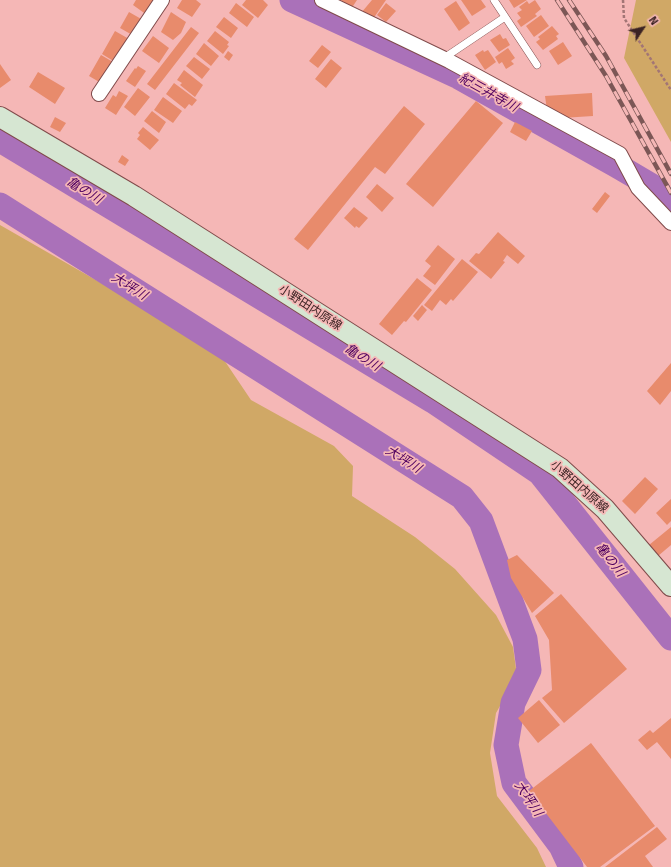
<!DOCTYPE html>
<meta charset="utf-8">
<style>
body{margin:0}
#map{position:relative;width:671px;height:867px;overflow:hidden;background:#f5b7b6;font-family:Signika,sans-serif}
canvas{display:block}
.north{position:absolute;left:623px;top:8px;width:40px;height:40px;-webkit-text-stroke:3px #f5b7b6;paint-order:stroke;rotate:55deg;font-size:11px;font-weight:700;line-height:16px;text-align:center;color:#3b2323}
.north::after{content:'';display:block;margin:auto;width:14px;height:18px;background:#3b2323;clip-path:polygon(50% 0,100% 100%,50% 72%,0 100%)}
</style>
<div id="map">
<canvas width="671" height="867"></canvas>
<div class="north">N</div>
</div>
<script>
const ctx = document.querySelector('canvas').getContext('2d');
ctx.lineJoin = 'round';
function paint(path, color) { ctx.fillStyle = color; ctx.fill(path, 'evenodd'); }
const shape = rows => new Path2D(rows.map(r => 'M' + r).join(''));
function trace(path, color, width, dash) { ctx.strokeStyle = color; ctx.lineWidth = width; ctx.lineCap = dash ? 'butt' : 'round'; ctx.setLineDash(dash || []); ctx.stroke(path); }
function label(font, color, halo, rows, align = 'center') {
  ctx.font = font + ' Signika,"Noto Sans JP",sans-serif'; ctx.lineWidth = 3.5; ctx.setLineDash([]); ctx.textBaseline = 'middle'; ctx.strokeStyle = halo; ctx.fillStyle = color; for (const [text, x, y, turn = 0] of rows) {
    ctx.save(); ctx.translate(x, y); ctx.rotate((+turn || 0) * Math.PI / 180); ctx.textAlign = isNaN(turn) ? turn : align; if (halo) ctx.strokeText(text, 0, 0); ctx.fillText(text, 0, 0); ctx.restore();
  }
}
paint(shape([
 [636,0,671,0,671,142,624,58],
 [0,225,136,303,218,351,251,400,334,446,353,466,352,496,415,537,455,569,496,615,513,647,517,676,496,713,490,753,497,796,537,848,546,867,0,867]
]), '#d0a866');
trace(shape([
 [292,0,459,77,616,165,657,189,665,203,671,205],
 [0,140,433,401,540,473,671,638],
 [0,205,462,497,481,521,525,639,529,670,513,703,506,745,514,783,561,846,571,867]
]), '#aa71b9', 25);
paint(shape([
 [136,0,156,0,147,15,133,5],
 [182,0,196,0,201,4,192,17,177,8],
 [246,0,263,0,268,5,258,18,242,5],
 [342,0,357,0,351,9,339,3],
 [372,0,386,0,373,19,361,13],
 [461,0,481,0,486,7,472,16],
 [509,0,527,0,514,8],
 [535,0,541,9,535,14,537,16,521,27,517,21,521,18,517,13,522,10,519,7,527,1,529,4],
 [456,1,470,23,459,31,444,9],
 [236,3,254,17,247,27,229,13],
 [386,3,396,11,386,22,377,15],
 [129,12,143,20,134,36,120,28],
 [171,12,186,22,181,33,173,40,161,32],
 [541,15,549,26,534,37,526,26],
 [224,17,238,28,231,38,216,27],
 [552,26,559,34,556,36,558,39,543,50,536,42,540,39,538,37],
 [191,27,199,33,155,90,147,84],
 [115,31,129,39,115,62,102,54],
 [215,31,229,42,227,45,229,46,223,54,207,41],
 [500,34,503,39,506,38,510,45,499,52,490,40],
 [153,36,169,48,159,63,142,51],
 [563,42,572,56,558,65,549,51],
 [204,43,219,56,211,66,196,54],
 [322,45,331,52,318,68,309,61],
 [508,48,515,58,511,61,514,64,506,69,502,62,499,64,495,57],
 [483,50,484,52,488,50,496,62,485,70,475,55],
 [228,51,233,55,229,61,224,57],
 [101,55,113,62,101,83,89,76],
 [194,57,210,69,202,79,186,66],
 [331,59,342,68,326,88,315,79],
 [0,64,11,80,0,88],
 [138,66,146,71,135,87,126,81,135,68,136,69],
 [184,70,203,85,195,97,180,85,182,83,177,80],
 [38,72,65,88,55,104,29,87],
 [174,83,197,100,192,106,189,104,185,109,166,94],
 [138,88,150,97,135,116,124,107],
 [119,91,128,96,116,115,105,108,113,95,116,97],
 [592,93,593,116,562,118,547,110,545,96],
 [163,97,182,111,173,123,154,110],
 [476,101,503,123,433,207,406,184],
 [404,106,425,124,385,174,375,167,308,250,294,239],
 [152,111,166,122,159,133,144,121],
 [55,117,66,123,60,132,50,127],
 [515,122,532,131,526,141,510,132],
 [143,127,159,140,150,150,137,139,140,135,138,133],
 [122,155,129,160,125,166,118,162],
 [377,184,394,198,382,212,366,197],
 [605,192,610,196,597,213,592,209],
 [354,207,368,218,359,228,356,226,355,228,344,218],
 [498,232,525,256,518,264,507,255,503,261,505,262,491,279,469,261,476,253,479,254],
 [438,245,455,259,435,285,423,276,431,266,425,261],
 [462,259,478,272,453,301,451,299,446,305,440,300,432,311,424,305],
 [417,278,432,290,406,322,404,321,392,335,379,324],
 [422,305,427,310,418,321,413,316],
 [671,363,671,391,660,405,647,391],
 [645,477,658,489,635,514,622,501],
 [671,499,671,521,667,525,656,513],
 [671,527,671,545,658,556,649,545],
 [517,555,554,593,532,613,511,578,507,560],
 [561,594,627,669,564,723,542,698,552,690,549,640,535,616],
 [539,700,560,725,538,743,518,718],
 [671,718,671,759,657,742,647,750,638,740,650,730,653,733],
 [591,743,655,826,600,867,587,867,529,791],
 [657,827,667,839,645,856,653,867,605,867]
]), '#e88b6c');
const service = shape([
 [494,0,537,65],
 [444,58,505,17]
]);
const minor = shape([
 [322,0,449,61,620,154,638,188,671,223],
 [99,94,162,0]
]);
const secondary = shape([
 [0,117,134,196,560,468,605,509,671,586]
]);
trace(service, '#804b4b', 8);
trace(minor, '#804b4b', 16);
trace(secondary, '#804b4b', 22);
trace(shape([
 [623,0,624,18,671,90]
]), '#a27575', 2.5, [3, 2]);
trace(service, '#fff', 7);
trace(minor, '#fff', 14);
trace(secondary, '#d6e6d2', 20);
const rail = shape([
 [557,0,606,76,671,193],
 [569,0,606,56,671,174]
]);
trace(rail, '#7c5756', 4.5);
trace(rail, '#f5b7b6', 3, [9]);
label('12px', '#3b2323', '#f5b7b6', [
 ["小野田内原線",310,308,33],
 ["小野田内原線",579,487,41]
]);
label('italic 13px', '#4f0060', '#f5b7b6', [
 ["紀三井寺川",488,93,29],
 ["亀の川",84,191,31],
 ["大坪川",129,287,32],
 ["亀の川",362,358,31],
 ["大坪川",403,460,32],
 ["亀の川",610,560,52],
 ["大坪川",528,799,56]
]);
</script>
